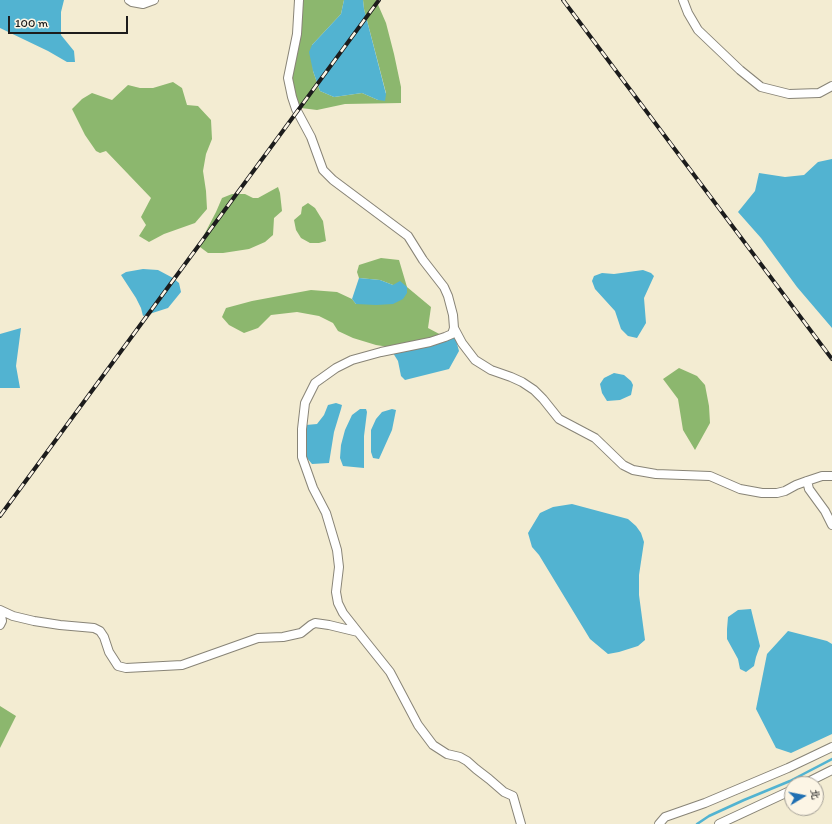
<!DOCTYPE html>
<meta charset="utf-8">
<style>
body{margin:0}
#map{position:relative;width:832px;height:824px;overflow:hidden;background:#f3ecd2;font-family:Itim,"LXGW WenKai TC",sans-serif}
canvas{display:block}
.north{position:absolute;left:784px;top:776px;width:40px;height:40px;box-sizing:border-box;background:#fcf5e5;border:1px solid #a29e95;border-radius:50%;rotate:80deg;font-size:11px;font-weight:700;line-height:16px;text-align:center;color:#1c1c1c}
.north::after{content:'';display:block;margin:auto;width:14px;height:18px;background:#1f6fb2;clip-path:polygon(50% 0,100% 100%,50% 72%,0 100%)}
.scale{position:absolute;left:8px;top:16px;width:120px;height:18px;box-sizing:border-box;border:2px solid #1c1c1c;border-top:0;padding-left:5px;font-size:12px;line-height:14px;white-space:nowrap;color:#1c1c1c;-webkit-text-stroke:3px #fcf5e5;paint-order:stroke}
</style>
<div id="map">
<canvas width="832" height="824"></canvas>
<div class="north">北</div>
<div class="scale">100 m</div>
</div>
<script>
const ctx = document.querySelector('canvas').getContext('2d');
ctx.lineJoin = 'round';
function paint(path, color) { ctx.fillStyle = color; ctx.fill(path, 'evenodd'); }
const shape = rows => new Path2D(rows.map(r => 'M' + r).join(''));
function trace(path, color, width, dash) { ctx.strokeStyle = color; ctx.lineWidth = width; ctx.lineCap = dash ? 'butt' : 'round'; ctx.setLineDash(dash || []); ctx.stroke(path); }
paint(shape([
 [301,0,344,0,341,14,312,45,313,71,320,91,334,97,362,93,378,100,386,93,364,9,363,0,376,0,386,23,394,54,401,87,401,103,345,104,317,110,301,108,296,98,292,77,300,35],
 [173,82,182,88,187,105,198,106,211,120,212,139,206,154,203,171,206,191,207,209,195,223,164,234,149,242,139,236,146,225,141,217,151,198,106,151,100,153,96,151,85,135,72,109,82,99,92,93,112,100,128,85,140,88,153,88],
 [278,187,280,193,282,211,274,218,273,235,265,242,249,249,223,253,208,253,200,247,204,235,216,212,222,198,232,194,245,194,253,198,258,198],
 [308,203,315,208,323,221,326,241,319,243,310,243,301,238,296,230,294,220,301,214,302,207],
 [381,258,399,260,407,287,431,307,428,328,445,337,395,348,376,345,353,338,338,331,333,323,319,316,297,312,271,315,258,328,244,333,229,325,222,317,226,308,252,301,311,290,337,292,352,299,356,304,393,285,380,280,359,278,357,272,359,265],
 [679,368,697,376,705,385,709,406,710,423,695,450,683,430,678,399,663,379],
 [0,706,16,716,0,748]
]), '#8cb76e');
paint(shape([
 [0,0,64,0,61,12,61,35,74,51,75,62,67,62,48,51,0,28],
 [344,0,363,0,364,9,386,94,385,101,378,100,362,93,334,97,320,91,313,71,309,52,312,45,341,14],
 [832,159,832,328,797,287,761,238,738,212,755,191,759,173,785,177,804,175,818,162],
 [143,269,158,270,173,278,179,283,181,292,168,308,143,316,141,308,136,298,121,275,126,272],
 [643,270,651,273,654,276,644,298,646,323,637,338,628,336,621,329,615,311,595,289,592,281,594,276,602,273,614,274],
 [359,278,380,280,393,285,400,281,407,287,407,293,403,299,393,304,376,305,356,304,352,299],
 [21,328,16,366,20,388,0,388,0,334],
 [453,337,456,340,459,351,449,369,405,380,401,376,398,361,393,353],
 [614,373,624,375,631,381,633,385,631,395,620,400,607,401,602,393,600,384,604,378],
 [336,403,342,405,341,409,334,432,329,463,312,464,307,458,306,425,317,424,324,415,328,405],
 [360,409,366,409,367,412,364,436,364,468,343,466,340,458,341,445,345,430,352,415],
 [392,409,396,410,392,430,379,459,373,458,371,452,371,430,376,419,382,412],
 [572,504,628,519,636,526,641,533,644,542,639,575,639,595,645,640,638,646,619,652,608,654,590,639,539,555,532,547,528,533,540,513,553,507],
 [751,609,760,646,756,657,754,666,746,672,740,669,738,659,727,639,727,629,728,617,738,610],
 [788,631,827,641,832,644,832,734,791,753,776,748,756,709,767,654]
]), '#52b3d1');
trace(shape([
 [697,824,709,816,744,800,790,781,832,759]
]), '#52b3d1', 2.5);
const minor = shape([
 [129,0,132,2,143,4,154,0],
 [299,0,297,34,288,78,292,97,296,109,311,137,323,170,333,180,408,236,423,260,444,287,448,296,453,315,454,328,452,334,445,337,430,342,381,352,352,360,336,368,315,383,305,403,302,429,302,457,313,488,326,513,337,550,339,567,336,592,338,603,343,613,358,632],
 [683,0,688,13,698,30,740,70,761,87,789,94,819,93,832,86],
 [454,328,462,343,475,360,491,370,511,377,522,382,534,390,543,399,559,419,595,438,623,465,633,470,656,474,710,476,740,489,762,493,777,493,785,491,796,485,807,481,822,476,832,476],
 [807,481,809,489,825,511,832,525],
 [0,610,13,616,34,621,60,625,94,628,100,631,104,637,109,652,118,666,126,668,182,665,258,638,283,637,301,633,311,625,315,623,329,625,358,632,390,672,418,725,433,745,447,754,460,757,467,761,476,769,489,779,504,792,513,796,521,824],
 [0,610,2,621,0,625],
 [804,784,832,770],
 [659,824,665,817,705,803,788,768,832,747],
 [719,824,792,790]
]);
trace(minor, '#888477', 10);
trace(minor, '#fff', 8);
const rail = shape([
 [563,0,832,359],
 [0,516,379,0]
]);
trace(rail, '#1c1c1c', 4);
trace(rail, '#fcf5e5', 2.5, [8]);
</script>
